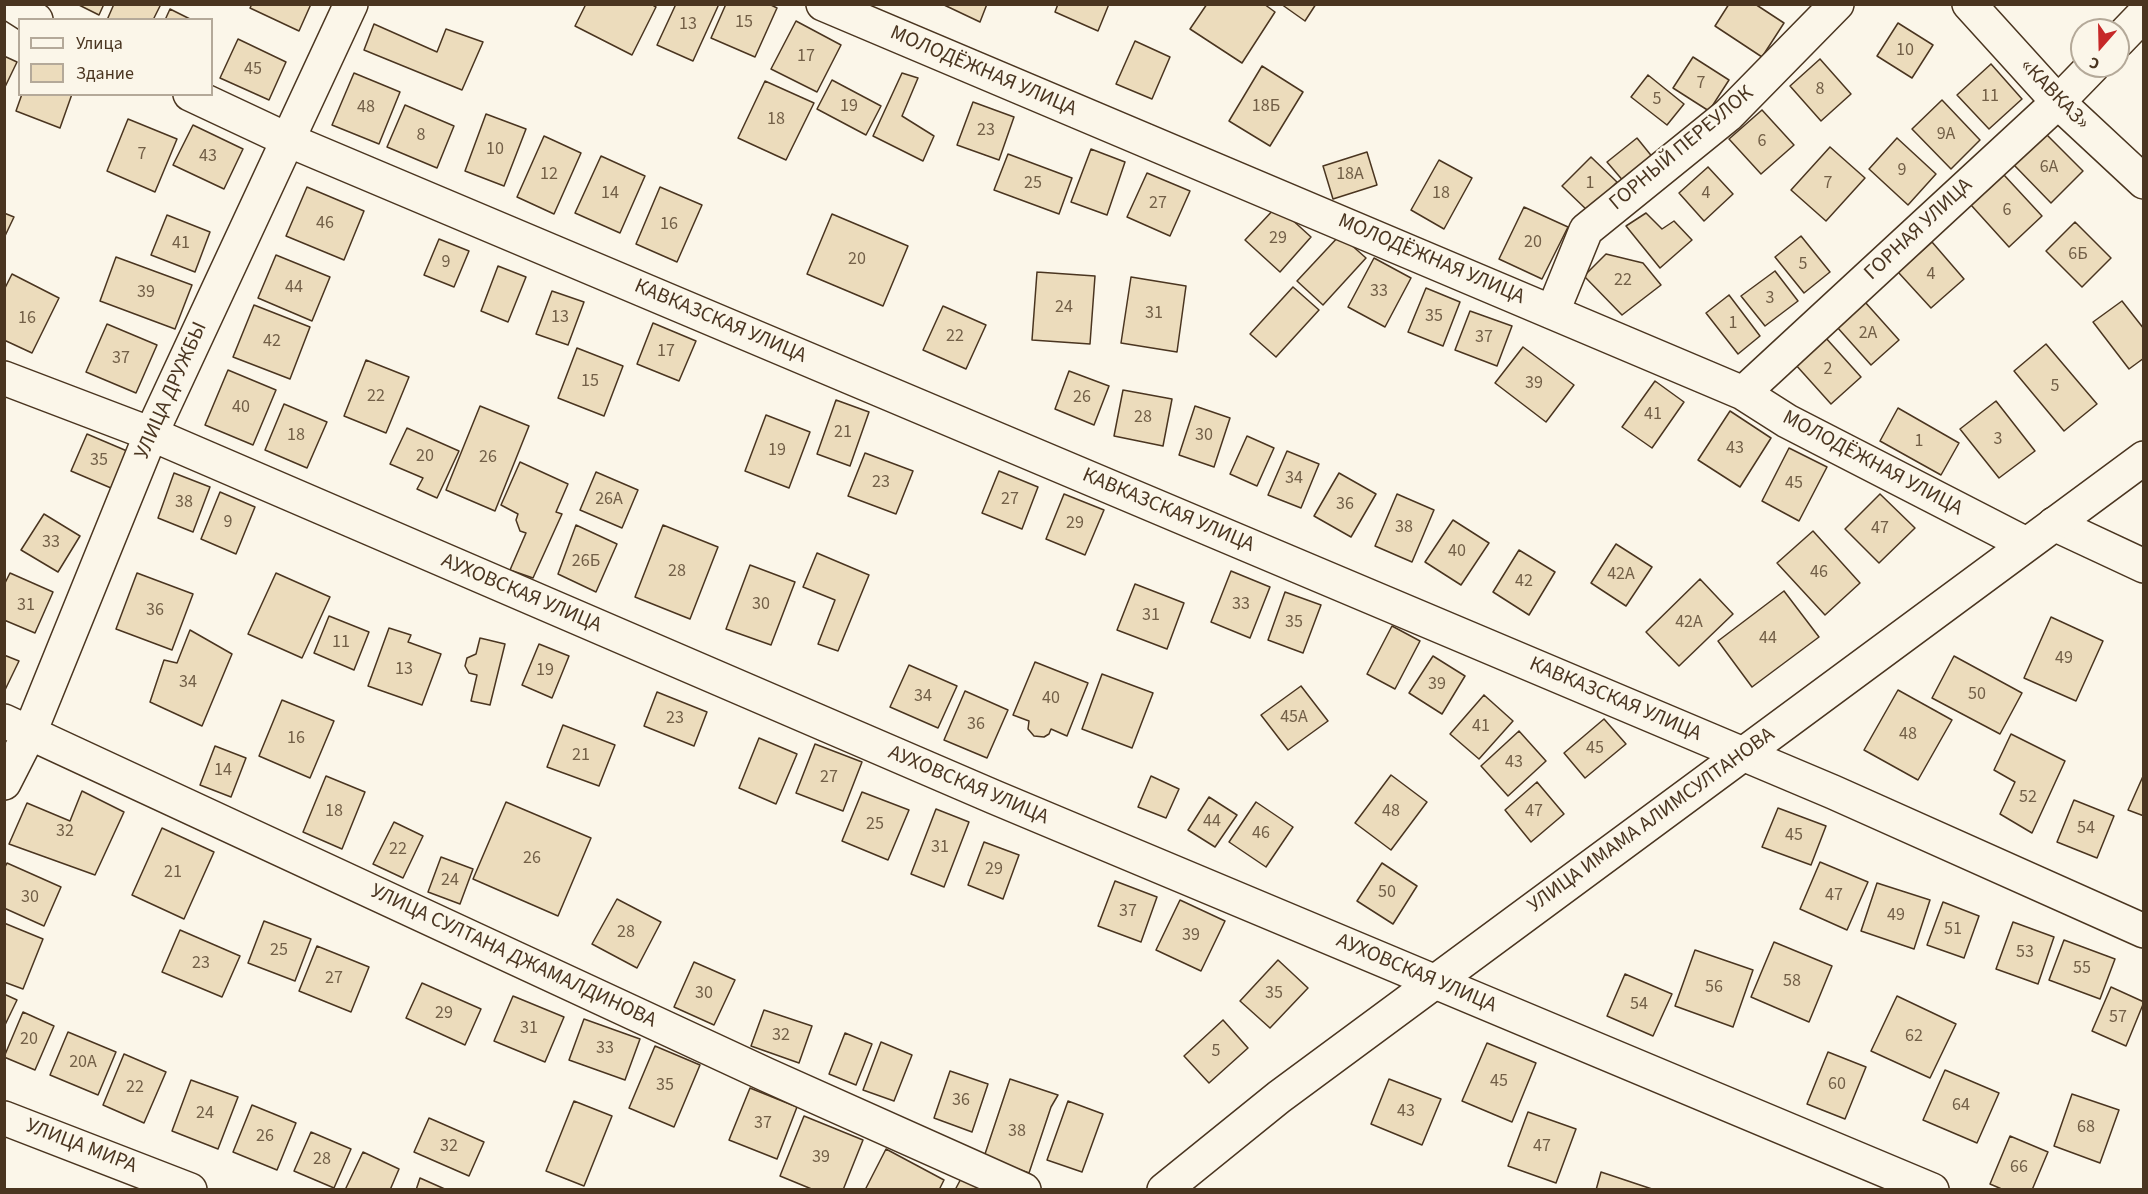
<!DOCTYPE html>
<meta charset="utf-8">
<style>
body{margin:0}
#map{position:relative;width:2148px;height:1194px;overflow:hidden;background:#fbf6e9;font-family:"Source Sans 3",sans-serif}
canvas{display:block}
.frame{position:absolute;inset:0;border:6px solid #4a3520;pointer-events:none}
.legend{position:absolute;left:18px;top:18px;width:195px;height:78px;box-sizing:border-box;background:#fbf6e9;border:2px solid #b4a999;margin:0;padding:8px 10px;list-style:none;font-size:18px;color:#4a3520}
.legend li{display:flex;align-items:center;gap:12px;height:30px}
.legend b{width:30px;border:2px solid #b4a999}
.north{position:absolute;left:2070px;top:18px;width:60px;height:60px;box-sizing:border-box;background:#fbf6e9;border:2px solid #b4a999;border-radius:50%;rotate:200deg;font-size:16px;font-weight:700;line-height:24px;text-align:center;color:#4a3520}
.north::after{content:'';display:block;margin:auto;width:21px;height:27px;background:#c62828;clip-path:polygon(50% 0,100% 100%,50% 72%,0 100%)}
</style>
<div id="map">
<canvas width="2148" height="1194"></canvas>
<div class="frame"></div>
<ul class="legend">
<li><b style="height:8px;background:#fbf6e9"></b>Улица</li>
<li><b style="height:16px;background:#ecdcbc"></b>Здание</li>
</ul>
<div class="north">С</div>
</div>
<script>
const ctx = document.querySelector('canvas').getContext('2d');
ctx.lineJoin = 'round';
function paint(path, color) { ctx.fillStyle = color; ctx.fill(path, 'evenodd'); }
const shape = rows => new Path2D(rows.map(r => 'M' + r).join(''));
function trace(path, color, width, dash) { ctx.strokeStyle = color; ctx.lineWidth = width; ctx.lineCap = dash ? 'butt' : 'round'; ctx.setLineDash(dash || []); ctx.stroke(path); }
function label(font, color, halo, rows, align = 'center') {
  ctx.font = font + ' "Source Sans 3",sans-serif'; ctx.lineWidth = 4.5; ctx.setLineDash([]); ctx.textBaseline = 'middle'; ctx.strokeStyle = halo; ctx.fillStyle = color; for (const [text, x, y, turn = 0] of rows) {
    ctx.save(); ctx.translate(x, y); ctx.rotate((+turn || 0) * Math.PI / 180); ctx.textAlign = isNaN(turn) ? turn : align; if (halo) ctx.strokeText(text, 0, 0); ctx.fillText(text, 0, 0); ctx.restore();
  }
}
const building = shape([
 [77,4,104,4,99,15,77,4],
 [114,4,161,4,153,20,107,20,114,4],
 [252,4,311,4,299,31,250,8,252,4],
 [586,4,651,4,656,7,632,55,575,26,586,4],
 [676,4,719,4,693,61,657,45,676,4],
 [726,4,769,4,777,8,755,57,711,38,726,4],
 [942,4,987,4,980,22,942,4],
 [1058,4,1109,4,1098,31,1055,12,1058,4],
 [1207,4,1264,4,1275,12,1242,63,1190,29,1207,4],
 [1281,4,1316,4,1305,21,1281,4],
 [1729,4,1755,4,1784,23,1762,57,1715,26,1729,4],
 [170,9,192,20,165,20,170,9],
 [796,21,841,45,817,92,771,69,796,21],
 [1898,23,1933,45,1912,78,1877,56,1898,23],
 [374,24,437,52,446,29,483,42,462,90,364,50,374,24],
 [238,39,286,62,269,100,220,78,238,39],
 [1135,41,1170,57,1152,99,1116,84,1135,41],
 [4,56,17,62,4,89,4,56],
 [1693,57,1729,80,1709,111,1673,88,1693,57],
 [1820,59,1851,94,1821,121,1790,86,1820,59],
 [1991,64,2022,99,1989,129,1957,95,1991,64],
 [1262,66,1303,92,1270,146,1229,121,1262,66],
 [354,73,400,92,379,144,332,125,354,73],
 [902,73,918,78,902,116,934,136,923,161,873,136,902,73],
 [1648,75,1684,104,1667,125,1631,97,1648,75],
 [832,80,881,106,866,135,817,109,832,80],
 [765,81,814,103,786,160,738,138,765,81],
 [22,94,72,94,60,128,16,111,22,94],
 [1942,100,1980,140,1951,169,1912,129,1942,100],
 [973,102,1014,117,999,160,957,145,973,102],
 [405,105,454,126,437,168,387,147,405,105],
 [1762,110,1794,145,1761,174,1729,139,1762,110],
 [486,114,526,129,504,186,465,171,486,114],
 [128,119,177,139,155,192,107,171,128,119],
 [193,125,243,149,224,189,173,165,193,125],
 [2046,134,2083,171,2051,203,2014,165,2046,134],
 [544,136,581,153,554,214,517,197,544,136],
 [1637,138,1654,159,1625,183,1607,162,1637,138],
 [1897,138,1936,174,1908,205,1869,169,1897,138],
 [1830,147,1865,178,1826,221,1791,190,1830,147],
 [1091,149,1125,162,1107,215,1071,202,1091,149],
 [1367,152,1377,185,1333,199,1323,166,1367,152],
 [1008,154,1072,178,1059,214,994,190,1008,154],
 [601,156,645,176,620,233,575,213,601,156],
 [1591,157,1617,182,1589,212,1562,186,1591,157],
 [1439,160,1472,178,1444,229,1411,210,1439,160],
 [1708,167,1733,194,1704,221,1679,193,1708,167],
 [1147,173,1190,191,1170,236,1127,217,1147,173],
 [2004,175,2042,216,2009,247,1971,205,2004,175],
 [307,187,364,211,344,260,286,236,307,187],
 [660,187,702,205,677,262,636,244,660,187],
 [1277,206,1311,237,1280,272,1245,240,1277,206],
 [1524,207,1568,227,1542,279,1499,259,1524,207],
 [4,213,14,217,4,238,4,213],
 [1646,213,1662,229,1674,221,1692,240,1660,268,1626,226,1646,213],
 [832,214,908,246,883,306,807,274,832,214],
 [167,215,210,232,195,272,151,255,167,215],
 [2075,222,2111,258,2082,287,2046,251,2075,222],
 [1340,235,1366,258,1323,305,1297,281,1340,235],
 [1801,236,1830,272,1804,293,1775,257,1801,236],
 [439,239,469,251,454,287,424,275,439,239],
 [1932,242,1964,279,1931,308,1898,272,1932,242],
 [1606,254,1643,263,1661,285,1622,315,1584,276,1606,254],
 [276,255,330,277,312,321,258,298,276,255],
 [116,257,192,285,175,329,100,301,116,257],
 [1374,258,1411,278,1385,327,1348,307,1374,258],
 [498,266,526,277,508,322,481,311,498,266],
 [1775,271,1798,301,1765,326,1741,296,1775,271],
 [1037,272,1095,276,1090,344,1032,340,1037,272],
 [12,274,59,298,32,353,4,340,4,290,12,274],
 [1131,277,1186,286,1177,352,1121,343,1131,277],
 [1293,287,1319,310,1276,357,1250,334,1293,287],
 [1426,288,1460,302,1443,346,1408,332,1426,288],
 [552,291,584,302,568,345,536,334,552,291],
 [1729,295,1760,336,1738,354,1706,313,1729,295],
 [2122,301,2144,329,2144,358,2129,369,2093,322,2122,301],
 [1865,302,1899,340,1871,365,1837,327,1865,302],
 [254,305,310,327,290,379,233,357,254,305],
 [943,306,986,325,966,369,923,350,943,306],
 [1470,311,1512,326,1497,366,1455,350,1470,311],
 [653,323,696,341,679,381,637,364,653,323],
 [107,324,157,345,136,393,86,372,107,324],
 [1825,337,1861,377,1831,404,1795,364,1825,337],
 [2046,344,2097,404,2064,431,2014,371,2046,344],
 [1523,347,1574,385,1546,422,1495,383,1523,347],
 [577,348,623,366,604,416,558,398,577,348],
 [366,360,409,377,386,433,344,416,366,360],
 [228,370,276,390,253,445,205,425,228,370],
 [1069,371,1109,386,1094,425,1055,409,1069,371],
 [1655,381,1684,402,1652,448,1622,427,1655,381],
 [1123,390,1172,399,1163,446,1114,436,1123,390],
 [836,400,869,412,850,466,817,454,836,400],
 [1996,401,2035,451,1999,478,1960,429,1996,401],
 [284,404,327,422,307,468,265,450,284,404],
 [480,406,529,426,495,511,446,490,480,406],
 [1195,406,1230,418,1214,467,1179,455,1195,406],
 [1898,408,1959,443,1941,475,1880,441,1898,408],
 [1730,411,1771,438,1740,487,1698,460,1730,411],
 [766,415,810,432,789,488,745,471,766,415],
 [407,428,459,451,437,498,417,489,423,478,390,464,407,428],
 [87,434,127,451,111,488,71,471,87,434],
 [1247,436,1274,448,1257,486,1230,474,1247,436],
 [1789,448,1827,467,1799,521,1762,501,1789,448],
 [1287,451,1319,464,1301,508,1268,495,1287,451],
 [865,453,913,471,896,514,848,496,865,453],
 [520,462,568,484,556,512,562,514,533,578,510,570,526,533,520,531,516,520,518,514,501,505,520,462],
 [999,471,1038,487,1022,529,982,513,999,471],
 [596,472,638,490,622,528,580,510,596,472],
 [174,473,210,487,193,532,158,518,174,473],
 [1339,473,1376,494,1351,537,1314,516,1339,473],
 [220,492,255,507,236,554,201,539,220,492],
 [1064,494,1104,510,1085,555,1046,539,1064,494],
 [1397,494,1434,510,1412,562,1375,546,1397,494],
 [1880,494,1915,528,1879,563,1845,529,1880,494],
 [44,514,80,536,58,572,21,550,44,514],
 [1453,520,1489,543,1461,585,1425,562,1453,520],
 [576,525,617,544,596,592,558,574,576,525],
 [663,525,718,547,690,619,635,597,663,525],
 [1813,531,1860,583,1825,615,1777,563,1813,531],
 [1616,544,1652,567,1626,606,1591,583,1616,544],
 [1519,550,1555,572,1529,615,1493,592,1519,550],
 [817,553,869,575,838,651,818,644,835,600,803,587,817,553],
 [750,565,795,582,771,645,726,629,750,565],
 [1231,571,1270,587,1250,638,1211,622,1231,571],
 [10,573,53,592,35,633,4,620,4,585,10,573],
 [137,573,193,594,172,650,116,629,137,573],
 [276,573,330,597,302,658,248,634,276,573],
 [1700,579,1733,614,1679,666,1646,632,1700,579],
 [1135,584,1184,603,1167,649,1117,630,1135,584],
 [1784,591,1819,637,1752,687,1718,641,1784,591],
 [1285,592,1321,605,1303,653,1268,640,1285,592],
 [329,616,369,632,354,670,314,653,329,616],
 [2051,617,2103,641,2076,701,2024,678,2051,617],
 [1392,626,1420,641,1395,689,1367,674,1392,626],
 [389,628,411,635,408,642,441,654,422,705,368,686,389,628],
 [190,630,232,654,202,726,150,702,164,660,177,663,190,630],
 [480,638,505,644,490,705,471,701,477,675,469,673,465,666,467,658,476,654,480,638],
 [539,644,569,656,552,698,522,685,539,644],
 [4,655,19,661,4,692,4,655],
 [1433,656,1465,676,1442,714,1409,693,1433,656],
 [1954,656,2022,693,2000,734,1932,698,1954,656],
 [1035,662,1088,683,1067,736,1051,729,1049,734,1044,737,1034,736,1028,729,1029,721,1013,715,1035,662],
 [909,665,957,686,938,728,890,707,909,665],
 [1102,674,1153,693,1132,748,1082,729,1102,674],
 [1301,686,1328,721,1288,750,1261,715,1301,686],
 [1898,690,1952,720,1918,780,1864,750,1898,690],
 [965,691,1008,710,987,758,944,740,965,691],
 [657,692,707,712,694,746,644,726,657,692],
 [1484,695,1513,721,1479,759,1450,734,1484,695],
 [282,700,334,721,310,778,259,756,282,700],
 [1604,719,1626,744,1585,778,1564,753,1604,719],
 [563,725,615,745,599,786,547,767,563,725],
 [1519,731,1546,761,1508,796,1481,766,1519,731],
 [2011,734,2065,761,2032,833,2000,814,2015,782,1994,770,2011,734],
 [759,738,797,754,776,804,739,788,759,738],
 [815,744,862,762,843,811,796,793,815,744],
 [215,746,246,758,231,797,200,785,215,746],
 [2144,774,2144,816,2128,810,2144,774],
 [1391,775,1427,802,1391,850,1355,823,1391,775],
 [326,776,365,792,342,849,303,832,326,776],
 [1151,776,1179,789,1166,818,1138,807,1151,776],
 [1537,782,1564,814,1531,842,1505,810,1537,782],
 [82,791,124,812,95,875,9,844,27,803,70,821,82,791],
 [862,792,909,810,888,860,842,841,862,792],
 [1209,797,1237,815,1215,847,1188,830,1209,797],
 [2074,800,2114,816,2097,858,2057,842,2074,800],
 [506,802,591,838,558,916,473,879,506,802],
 [1256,802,1293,827,1266,867,1229,842,1256,802],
 [1778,808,1826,826,1811,865,1762,847,1778,808],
 [936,809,969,822,944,887,911,874,936,809],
 [394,822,423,836,403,878,373,864,394,822],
 [162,828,214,852,184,919,132,895,162,828],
 [984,842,1019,855,1003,899,968,885,984,842],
 [441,857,473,869,460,904,428,892,441,857],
 [1820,862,1868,882,1847,930,1800,909,1820,862],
 [7,863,61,887,44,926,4,908,4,869,7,863],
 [1382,863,1417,886,1393,924,1357,901,1382,863],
 [1115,881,1157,897,1141,942,1098,926,1115,881],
 [1877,883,1930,900,1914,949,1861,931,1877,883],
 [617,899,661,922,637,968,592,944,617,899],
 [1180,900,1225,921,1201,971,1156,950,1180,900],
 [1943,902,1979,916,1964,958,1927,945,1943,902],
 [264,921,311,939,295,981,248,963,264,921],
 [2013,922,2054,937,2038,984,1996,969,2013,922],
 [4,923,43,939,23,989,4,982,4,923],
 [180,930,240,956,222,997,162,972,180,930],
 [2064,940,2115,959,2100,999,2049,980,2064,940],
 [1774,942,1832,966,1809,1022,1751,997,1774,942],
 [317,946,369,967,351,1012,299,991,317,946],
 [1695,950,1753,970,1733,1027,1675,1006,1695,950],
 [1278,960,1308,988,1270,1028,1240,1001,1278,960],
 [694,962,735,980,714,1025,674,1007,694,962],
 [1625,974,1672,994,1653,1036,1607,1016,1625,974],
 [422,983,481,1009,465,1045,406,1018,422,983],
 [2111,987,2144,1002,2126,1046,2092,1031,2111,987],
 [4,994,17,1000,4,1027,4,994],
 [513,996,564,1017,545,1062,494,1041,513,996],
 [1897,996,1956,1024,1930,1078,1871,1051,1897,996],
 [764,1010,812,1026,799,1063,751,1046,764,1010],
 [23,1012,54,1026,35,1070,4,1057,23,1012],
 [584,1019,640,1039,625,1080,569,1060,584,1019],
 [1223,1020,1248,1048,1209,1083,1184,1056,1223,1020],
 [68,1032,116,1052,98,1095,50,1075,68,1032],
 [845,1033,872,1044,856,1085,829,1074,845,1033],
 [881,1042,912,1055,894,1101,863,1090,881,1042],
 [1487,1043,1536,1063,1512,1122,1462,1101,1487,1043],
 [655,1046,700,1065,674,1127,629,1108,655,1046],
 [1828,1052,1866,1067,1845,1119,1807,1104,1828,1052],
 [124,1054,166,1072,144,1123,103,1105,124,1054],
 [1945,1070,1999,1093,1977,1143,1923,1120,1945,1070],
 [950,1071,988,1084,972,1132,934,1118,950,1071],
 [1010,1079,1058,1095,1051,1107,1029,1173,984,1157,1010,1079],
 [1389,1079,1441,1099,1422,1145,1371,1124,1389,1079],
 [191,1080,238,1097,218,1149,172,1131,191,1080],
 [750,1088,797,1107,777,1159,729,1140,750,1088],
 [2072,1094,2119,1110,2100,1163,2054,1146,2072,1094],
 [574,1101,612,1116,584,1186,546,1171,574,1101],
 [1068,1101,1103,1114,1082,1172,1047,1160,1068,1101],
 [252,1105,296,1123,277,1170,233,1152,252,1105],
 [1528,1112,1576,1129,1556,1183,1508,1166,1528,1112],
 [804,1116,863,1140,843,1190,814,1190,780,1176,804,1116],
 [429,1118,484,1142,469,1176,414,1152,429,1118],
 [311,1132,351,1149,334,1188,294,1171,311,1132],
 [2010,1136,2048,1152,2032,1190,2004,1190,1990,1184,2010,1136],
 [886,1149,944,1180,939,1190,865,1190,886,1149],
 [363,1152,399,1169,390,1190,345,1190,363,1152],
 [1601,1172,1655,1190,1596,1190,1601,1172],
 [964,1173,994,1190,955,1190,964,1173],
 [420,1178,447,1190,416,1190,420,1178]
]);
paint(building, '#ecdcbc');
trace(building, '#4a3520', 1.5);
const minor = shape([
 [11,4,36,20],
 [823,4,1743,393,1787,421,2026,544],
 [2118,41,2144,14],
 [190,94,288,140,1833,792,2144,931],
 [1553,311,1586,230,1728,115,1837,4],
 [4,378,151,434,994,797,1932,1190],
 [1743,393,2058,102,2093,66],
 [2054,524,2144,566],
 [4,721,767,1075,1024,1190],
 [4,783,30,732,151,434,351,4]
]);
const major = shape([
 [4,1118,190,1190],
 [1164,1190,1279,1097,2144,458]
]);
const highway = shape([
 [1969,4,2058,102,2144,182]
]);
trace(minor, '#4a3520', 36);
trace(major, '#4a3520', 36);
trace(highway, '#4a3520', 36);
trace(minor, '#fbf6e9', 33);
trace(major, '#fbf6e9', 33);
trace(highway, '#fbf6e9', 33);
label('18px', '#725f47', null, [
 ["15",744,23],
 ["13",688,25],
 ["10",1905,51],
 ["17",806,57],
 ["45",253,70],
 ["7",1701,84],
 ["8",1820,90],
 ["11",1990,97],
 ["5",1657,100],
 ["19",849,107],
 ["18Б",1266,107],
 ["48",366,108],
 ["18",776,120],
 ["23",986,131],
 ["9А",1946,135],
 ["8",421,136],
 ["6",1762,142],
 ["10",495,150],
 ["7",142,155],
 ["43",208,157],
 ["6А",2049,168],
 ["9",1902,171],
 ["12",549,175],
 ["18А",1350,175],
 ["25",1033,184],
 ["1",1590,184],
 ["7",1828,184],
 ["14",610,194],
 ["18",1441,194],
 ["4",1706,194],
 ["27",1158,204],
 ["6",2007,211],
 ["46",325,224],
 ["16",669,225],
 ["29",1278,239],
 ["20",1533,243],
 ["41",181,244],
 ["6Б",2078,255],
 ["20",857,260],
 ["9",446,263],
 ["5",1803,265],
 ["4",1931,275],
 ["22",1623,281],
 ["44",294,288],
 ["33",1379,292],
 ["39",146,293],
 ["3",1770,299],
 ["24",1064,308],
 ["31",1154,314],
 ["35",1434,317],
 ["13",560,318],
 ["16",27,319],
 ["1",1733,324],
 ["2А",1868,334],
 ["22",955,337],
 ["37",1484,338],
 ["42",272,342],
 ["17",666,352],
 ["37",121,359],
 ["2",1828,370],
 ["15",590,382],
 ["39",1534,384],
 ["5",2055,387],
 ["22",376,397],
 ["26",1082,398],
 ["40",241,408],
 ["41",1653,415],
 ["28",1143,418],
 ["21",843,433],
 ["18",296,436],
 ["30",1204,436],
 ["3",1998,440],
 ["1",1919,442],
 ["43",1735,449],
 ["19",777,451],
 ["20",425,457],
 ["26",488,458],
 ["35",99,461],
 ["34",1294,479],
 ["23",881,483],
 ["45",1794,484],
 ["26А",609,500],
 ["27",1010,500],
 ["38",184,503],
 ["36",1345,505],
 ["9",228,523],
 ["29",1075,524],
 ["38",1404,528],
 ["47",1880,529],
 ["33",51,543],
 ["40",1457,552],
 ["26Б",586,562],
 ["28",677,572],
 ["46",1819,573],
 ["42А",1621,575],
 ["42",1524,582],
 ["30",761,605],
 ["33",1241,605],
 ["31",26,606],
 ["36",155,611],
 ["31",1151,616],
 ["35",1294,623],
 ["42А",1689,623],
 ["44",1768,639],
 ["11",341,643],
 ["49",2064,659],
 ["13",404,670],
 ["19",545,671],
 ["34",188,683],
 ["39",1437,685],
 ["50",1977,695],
 ["34",923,697],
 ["40",1051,699],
 ["45А",1294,718],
 ["23",675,719],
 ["36",976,725],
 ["41",1481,727],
 ["48",1908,735],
 ["16",296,739],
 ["45",1595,749],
 ["21",581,756],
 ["43",1514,763],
 ["14",223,771],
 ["27",829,778],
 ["52",2028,798],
 ["18",334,812],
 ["48",1391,812],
 ["47",1534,812],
 ["44",1212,822],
 ["25",875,825],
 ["54",2086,829],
 ["32",65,832],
 ["46",1261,834],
 ["45",1794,836],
 ["31",940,848],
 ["22",398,850],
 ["26",532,859],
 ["29",994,870],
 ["21",173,873],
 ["24",450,881],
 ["50",1387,893],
 ["47",1834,896],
 ["30",30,898],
 ["37",1128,912],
 ["49",1896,916],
 ["51",1953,930],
 ["28",626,933],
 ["39",1191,936],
 ["25",279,951],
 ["53",2025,953],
 ["23",201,964],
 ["55",2082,969],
 ["27",334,979],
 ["58",1792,982],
 ["56",1714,988],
 ["30",704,994],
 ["35",1274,994],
 ["54",1639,1005],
 ["29",444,1014],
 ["57",2118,1018],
 ["31",529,1029],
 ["32",781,1036],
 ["62",1914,1037],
 ["20",29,1040],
 ["33",605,1049],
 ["5",1216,1052],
 ["20А",83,1063],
 ["45",1499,1082],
 ["60",1837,1085],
 ["35",665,1086],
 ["22",135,1088],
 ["36",961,1101],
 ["64",1961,1106],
 ["43",1406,1112],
 ["24",205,1114],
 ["37",763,1124],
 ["68",2086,1128],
 ["38",1017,1132],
 ["26",265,1137],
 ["32",449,1147],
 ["47",1542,1147],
 ["39",821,1158],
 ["28",322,1160],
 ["66",2019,1168]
]);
label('21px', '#4a3520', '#fbf6e9', [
 ["МОЛОДЁЖНАЯ УЛИЦА",983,72,23],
 ["«КАВКАЗ»",2054,95,46],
 ["ГОРНЫЙ ПЕРЕУЛОК",1682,149,-40],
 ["ГОРНАЯ УЛИЦА",1919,230,-43],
 ["МОЛОДЁЖНАЯ УЛИЦА",1431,260,23],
 ["КАВКАЗСКАЯ УЛИЦА",720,322,23],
 ["УЛИЦА ДРУЖБЫ",172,391,-66],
 ["МОЛОДЁЖНАЯ УЛИЦА",1872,464,28],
 ["КАВКАЗСКАЯ УЛИЦА",1168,511,23],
 ["АУХОВСКАЯ УЛИЦА",521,594,23],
 ["КАВКАЗСКАЯ УЛИЦА",1615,700,23],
 ["АУХОВСКАЯ УЛИЦА",968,786,23],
 ["УЛИЦА ИМАМА АЛИМСУЛТАНОВА",1652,821,-36],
 ["УЛИЦА СУЛТАНА ДЖАМАЛДИНОВА",513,957,25],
 ["АУХОВСКАЯ УЛИЦА",1416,974,23],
 ["УЛИЦА МИРА",81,1147,21]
]);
</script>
